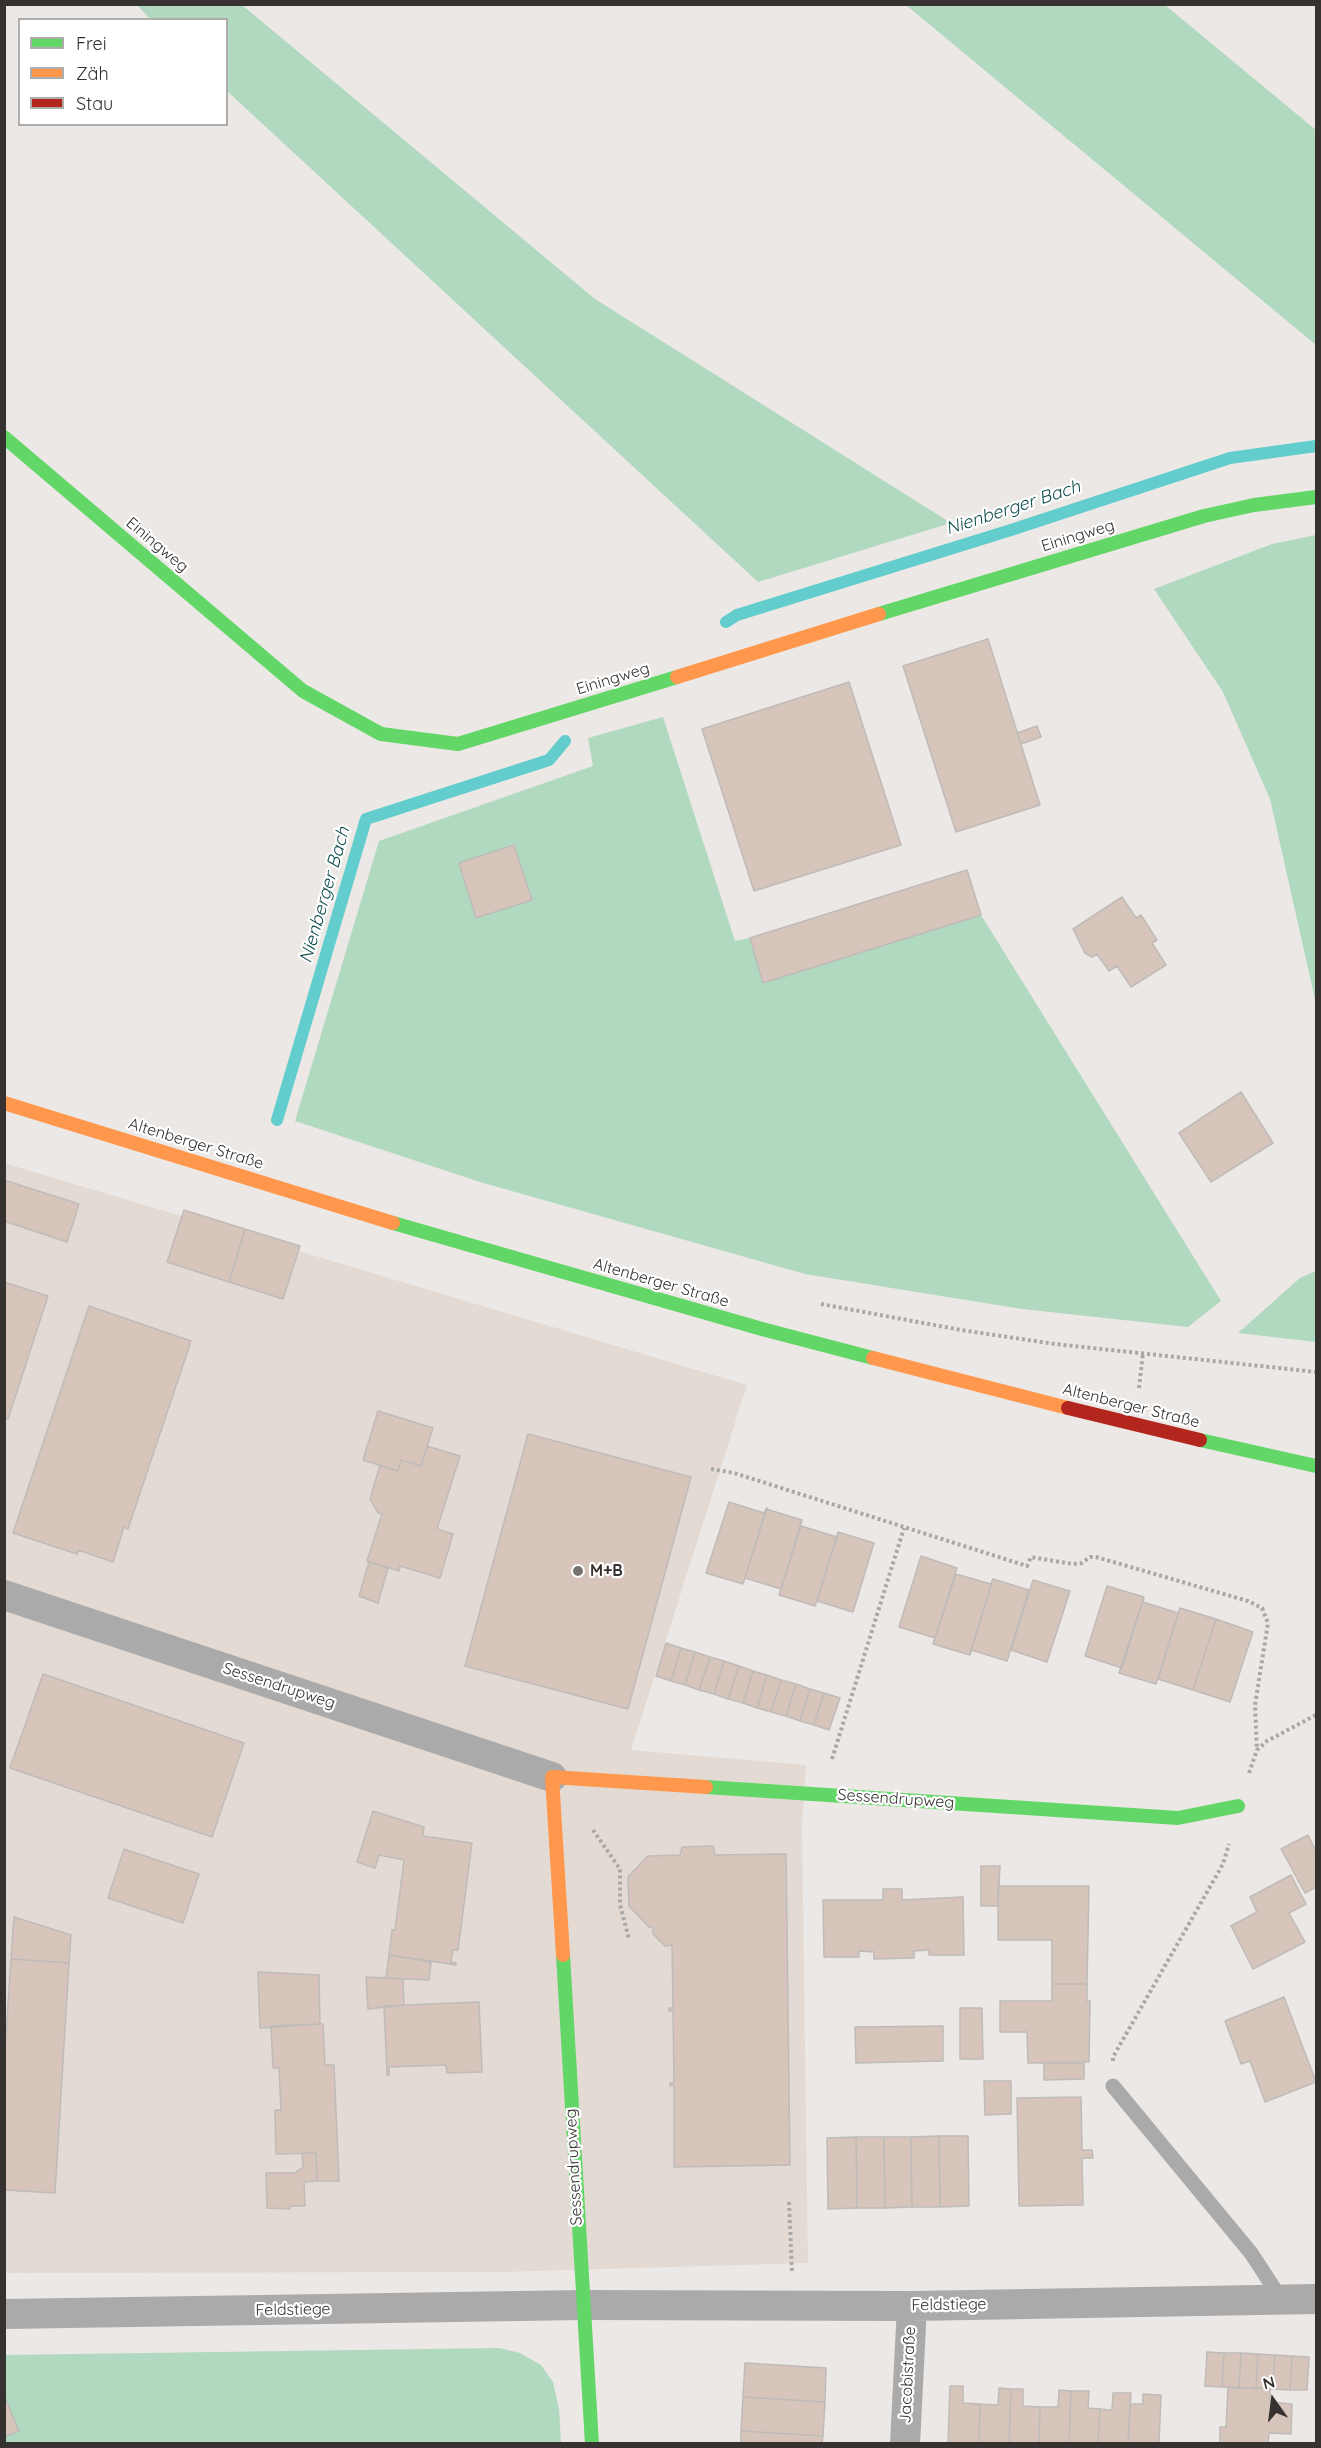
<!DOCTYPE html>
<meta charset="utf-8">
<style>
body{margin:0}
#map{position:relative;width:1321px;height:2448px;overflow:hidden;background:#ece8e5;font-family:Quicksand,sans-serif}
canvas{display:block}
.frame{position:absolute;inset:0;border:6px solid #353230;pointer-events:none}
.legend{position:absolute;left:18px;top:18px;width:210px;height:108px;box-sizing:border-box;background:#fff;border:2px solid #aeadac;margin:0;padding:8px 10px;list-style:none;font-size:18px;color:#353230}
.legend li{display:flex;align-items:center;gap:12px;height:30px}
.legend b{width:30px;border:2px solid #aeadac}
.north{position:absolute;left:1243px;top:2370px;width:60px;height:60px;-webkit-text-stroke:4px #fff;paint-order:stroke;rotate:346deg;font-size:16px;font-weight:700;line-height:24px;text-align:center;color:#353230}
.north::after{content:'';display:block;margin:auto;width:21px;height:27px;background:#353230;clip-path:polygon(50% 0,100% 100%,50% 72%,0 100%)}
</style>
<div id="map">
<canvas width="1321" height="2448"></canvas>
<div class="frame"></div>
<ul class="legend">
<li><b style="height:8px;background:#63d668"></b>Frei</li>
<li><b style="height:8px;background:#ff974d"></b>Zäh</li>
<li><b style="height:8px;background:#b3261e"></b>Stau</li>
</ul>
<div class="north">N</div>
</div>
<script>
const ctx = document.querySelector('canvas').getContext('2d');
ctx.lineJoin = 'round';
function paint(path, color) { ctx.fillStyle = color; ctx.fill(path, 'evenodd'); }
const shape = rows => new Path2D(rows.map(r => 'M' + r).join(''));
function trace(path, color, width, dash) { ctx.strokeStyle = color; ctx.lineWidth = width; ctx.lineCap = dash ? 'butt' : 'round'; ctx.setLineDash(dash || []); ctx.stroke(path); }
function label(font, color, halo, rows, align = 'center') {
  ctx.font = font + ' Quicksand,sans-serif'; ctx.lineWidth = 4.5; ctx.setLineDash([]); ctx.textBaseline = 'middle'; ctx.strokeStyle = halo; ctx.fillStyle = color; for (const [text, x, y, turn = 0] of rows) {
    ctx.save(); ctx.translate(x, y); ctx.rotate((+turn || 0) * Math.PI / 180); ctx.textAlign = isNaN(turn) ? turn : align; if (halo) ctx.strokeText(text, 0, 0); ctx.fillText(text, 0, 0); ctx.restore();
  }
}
paint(shape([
 [4,1163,747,1385,631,1750,806,1765,802,1827,808,2263,501,2272,5,2273]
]), '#e3dad3');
paint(shape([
 [137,5,242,5,595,299,951,523,758,582,227,91,226,20,150,19],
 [906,5,1165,5,1316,130,1316,345],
 [1316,535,1316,1004,1270,799,1223,692,1154,589,1272,544],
 [663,717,735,941,750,938,763,983,981,915,1221,1301,1188,1327,1022,1309,805,1274,480,1182,295,1121,379,841,593,766,588,738],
 [1316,1271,1316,1342,1238,1333,1300,1278],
 [499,2348,520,2353,541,2365,553,2382,559,2409,561,2443,5,2443,4,2355]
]), '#b0d9c0');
trace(shape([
 [726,622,737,615,1011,530,1230,458,1316,446],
 [277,1120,366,819,549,760,565,741]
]), '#62cdcc', 12);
const building = shape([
 [988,639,1040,805,956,832,903,666,988,639],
 [849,682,901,845,754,891,702,729,849,682],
 [1037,726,1041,737,1021,744,1017,733,1037,726],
 [514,845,532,900,476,918,459,863,514,845],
 [967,870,981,915,763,983,750,938,967,870],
 [1122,897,1136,918,1141,915,1157,940,1152,943,1166,965,1131,987,1117,966,1109,971,1097,954,1092,957,1085,953,1073,929,1122,897],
 [1241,1092,1273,1143,1211,1182,1179,1133,1241,1092],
 [4,1180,79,1204,67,1242,4,1221,4,1180],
 [184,1210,245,1229,229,1282,167,1262,184,1210],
 [245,1229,300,1246,283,1299,229,1282,245,1229],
 [4,1282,48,1296,8,1419,4,1417,4,1282],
 [89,1306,191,1341,128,1529,124,1527,113,1562,78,1550,77,1554,13,1533,89,1306],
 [378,1411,433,1428,421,1466,401,1460,398,1471,363,1460,378,1411],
 [528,1434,691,1477,628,1709,465,1666,528,1434],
 [427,1446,460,1456,437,1529,453,1534,440,1578,400,1566,399,1571,367,1561,382,1514,378,1513,370,1499,380,1465,398,1471,401,1460,421,1466,427,1446],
 [729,1502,764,1513,767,1508,743,1584,706,1573,729,1502],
 [766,1509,802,1520,781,1589,745,1578,766,1509],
 [801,1526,837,1537,815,1606,779,1595,801,1526],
 [838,1532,874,1543,853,1612,817,1601,838,1532],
 [921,1556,957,1568,935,1638,899,1627,921,1556],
 [369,1562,388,1568,378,1603,359,1596,369,1562],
 [956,1574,991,1584,993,1579,970,1655,933,1644,956,1574],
 [993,1579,1029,1590,1007,1661,971,1650,993,1579],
 [1033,1580,1070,1591,1047,1662,1011,1650,1033,1580],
 [1107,1586,1144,1597,1122,1668,1085,1656,1107,1586],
 [1144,1597,1143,1602,1178,1613,1180,1608,1156,1684,1119,1673,1144,1597],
 [1180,1608,1216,1619,1193,1690,1158,1679,1180,1608],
 [1216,1619,1253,1632,1230,1702,1193,1690,1216,1619],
 [666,1643,681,1648,671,1681,656,1676,666,1643],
 [681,1648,695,1652,685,1685,671,1681,681,1648],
 [695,1652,710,1657,699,1690,685,1685,695,1652],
 [710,1657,724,1661,714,1694,699,1690,710,1657],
 [724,1661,739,1666,728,1699,714,1694,724,1661],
 [739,1666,753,1671,743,1703,728,1699,739,1666],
 [753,1671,767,1675,757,1708,743,1703,753,1671],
 [43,1674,244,1743,212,1837,10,1768,43,1674],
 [767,1675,781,1680,771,1712,757,1708,767,1675],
 [781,1680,796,1684,786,1716,771,1712,781,1680],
 [796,1684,810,1689,800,1721,786,1716,796,1684],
 [810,1689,824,1693,814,1725,800,1721,810,1689],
 [824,1693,840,1698,829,1730,814,1725,824,1693],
 [373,1811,424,1827,423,1836,472,1843,458,1950,453,1950,451,1962,456,1963,456,1965,389,1955,392,1930,395,1930,404,1860,379,1855,375,1868,357,1862,373,1811],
 [1308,1835,1316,1851,1316,1887,1305,1893,1281,1849,1308,1835],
 [713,1846,715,1855,786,1854,790,2165,674,2167,674,2086,670,2086,670,2083,674,2083,673,2011,669,2011,669,2008,673,2008,672,1945,665,1946,653,1934,653,1927,649,1927,629,1906,628,1877,648,1856,680,1855,682,1847,713,1846],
 [124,1849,199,1874,183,1923,108,1898,124,1849],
 [981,1866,1000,1866,998,1906,981,1906,981,1866],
 [1291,1875,1306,1904,1289,1913,1305,1942,1253,1969,1231,1926,1257,1912,1250,1897,1291,1875],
 [998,1886,1089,1886,1087,1984,1052,1984,1052,1940,998,1940,998,1886],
 [883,1889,902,1889,902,1900,963,1897,964,1955,929,1955,929,1950,914,1951,914,1958,874,1959,874,1952,859,1951,859,1957,824,1957,823,1900,883,1900,883,1889],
 [14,1917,71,1935,69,1963,11,1959,14,1917],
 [389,1955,431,1962,429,1980,386,1978,389,1955],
 [11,1959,69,1963,55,2193,4,2190,4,2066,11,1959],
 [258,1972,319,1975,320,2024,260,2028,258,1972],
 [366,1977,403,1979,404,2005,368,2009,366,1977],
 [1052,1984,1087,1984,1087,2001,1090,2001,1089,2062,1028,2063,1027,2032,1000,2032,1000,2001,1052,2001,1052,1984],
 [1284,1997,1316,2082,1265,2102,1250,2061,1241,2064,1225,2021,1284,1997],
 [479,2002,482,2072,447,2073,446,2065,389,2067,389,2075,387,2075,384,2006,479,2002],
 [960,2008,982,2008,983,2059,960,2059,960,2008],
 [320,2024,323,2024,325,2065,334,2065,339,2181,317,2181,316,2153,276,2154,275,2110,281,2110,279,2068,273,2068,271,2026,320,2024],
 [943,2026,943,2061,856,2063,855,2027,943,2026],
 [1044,2063,1084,2063,1084,2079,1044,2080,1044,2063],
 [984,2081,1011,2081,1011,2114,985,2115,984,2081],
 [1081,2097,1082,2150,1092,2150,1093,2158,1082,2158,1083,2205,1019,2206,1017,2098,1081,2097],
 [939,2136,968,2136,969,2206,940,2207,939,2136],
 [939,2136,940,2207,912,2207,911,2137,939,2136],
 [856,2137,857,2208,828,2209,827,2138,856,2137],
 [856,2137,884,2137,885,2208,857,2208,856,2137],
 [884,2137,911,2137,912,2207,885,2208,884,2137],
 [302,2153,316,2153,317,2181,304,2182,305,2206,290,2206,290,2209,267,2208,266,2173,295,2173,303,2167,302,2153],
 [1207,2352,1224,2353,1222,2387,1205,2386,1207,2352],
 [1224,2353,1241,2353,1239,2388,1222,2387,1224,2353],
 [1241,2353,1258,2354,1256,2388,1239,2388,1241,2353],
 [1258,2354,1275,2355,1273,2389,1256,2388,1258,2354],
 [1275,2355,1292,2356,1290,2390,1273,2389,1275,2355],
 [1292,2356,1309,2357,1307,2390,1290,2390,1292,2356],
 [745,2363,826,2368,825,2402,743,2397,745,2363],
 [950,2386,963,2386,963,2403,980,2404,979,2444,948,2444,950,2386],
 [1228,2387,1270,2389,1270,2402,1292,2404,1291,2434,1269,2433,1268,2444,1220,2444,1220,2427,1226,2427,1228,2387],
 [999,2388,1011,2389,1009,2444,979,2444,980,2404,998,2405,999,2388],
 [1011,2389,1023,2389,1023,2406,1040,2407,1039,2444,1009,2444,1011,2389],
 [1059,2390,1071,2391,1069,2444,1039,2444,1040,2407,1058,2407,1059,2390],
 [1071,2391,1089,2391,1088,2408,1100,2409,1098,2444,1069,2444,1071,2391],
 [1113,2393,1131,2393,1128,2444,1098,2444,1100,2409,1112,2410,1113,2393],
 [1143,2394,1161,2395,1159,2444,1128,2444,1130,2404,1143,2404,1143,2394],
 [4,2395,19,2431,4,2437,4,2395],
 [743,2397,825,2402,823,2436,741,2431,743,2397],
 [741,2431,823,2436,822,2444,741,2444,741,2431]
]);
paint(building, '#d7c5bb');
trace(building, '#bebbb9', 1.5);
trace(shape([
 [821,1304,961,1330,1055,1344,1316,1372],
 [1139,1388,1143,1353],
 [711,1469,734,1473,1027,1566,1031,1557,1073,1564,1082,1563,1090,1557,1096,1557,1248,1601,1262,1608,1268,1623,1255,1705,1257,1750],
 [832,1759,904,1528],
 [1249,1773,1257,1750,1267,1741,1316,1715],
 [593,1830,620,1869,620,1905,629,1939],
 [1113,2061,1113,2057,1223,1864,1229,1844],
 [789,2202,792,2272]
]), '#a9a8a8', 4, [3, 3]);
trace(shape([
 [1113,2086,1251,2253,1281,2299]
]), '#abaaaa', 15);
trace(shape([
 [4,1595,552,1777],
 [4,2314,582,2305,912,2306,1316,2299],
 [905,2444,912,2306]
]), '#abaaaa', 30);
trace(shape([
 [4,437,303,691,381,734,458,744,677,677],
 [879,614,1204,516,1254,505,1316,497],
 [393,1223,762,1329,873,1358],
 [1200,1440,1316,1466],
 [706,1787,1178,1818,1238,1806],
 [563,1955,592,2444]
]), '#63d668', 14);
trace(shape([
 [677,677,879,614],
 [4,1103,393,1223],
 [873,1358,1068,1408],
 [563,1955,552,1777,706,1787]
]), '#ff974d', 14);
trace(shape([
 [1068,1408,1200,1440]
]), '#b3261e', 14);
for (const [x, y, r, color] of [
 [578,1571,6,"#75726f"]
]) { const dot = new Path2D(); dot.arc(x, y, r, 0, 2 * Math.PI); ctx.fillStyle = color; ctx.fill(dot); trace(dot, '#fff', 2); }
label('16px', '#353230', '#fff', [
 ["Einingweg",1078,536,-17],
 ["Einingweg",157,545,40],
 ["Einingweg",613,679,-17],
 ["Altenberger Straße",196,1144,17],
 ["Altenberger Straße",661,1283,16],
 ["Altenberger Straße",1131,1406,14],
 ["Sessendrupweg",279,1686,18],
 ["Sessendrupweg",896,1799,4],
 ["Sessendrupweg",574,2167,-93],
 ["Feldstiege",949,2305,-1],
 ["Feldstiege",293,2310,-1],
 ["Jacobistraße",908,2375,-87]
]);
label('bold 16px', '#353230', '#fff', [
 ["M+B",590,1571]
], 'left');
label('italic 18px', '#0e4d4d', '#fff', [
 ["Nienberger Bach",1013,508,-18],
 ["Nienberger Bach",325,895,-74]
]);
</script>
